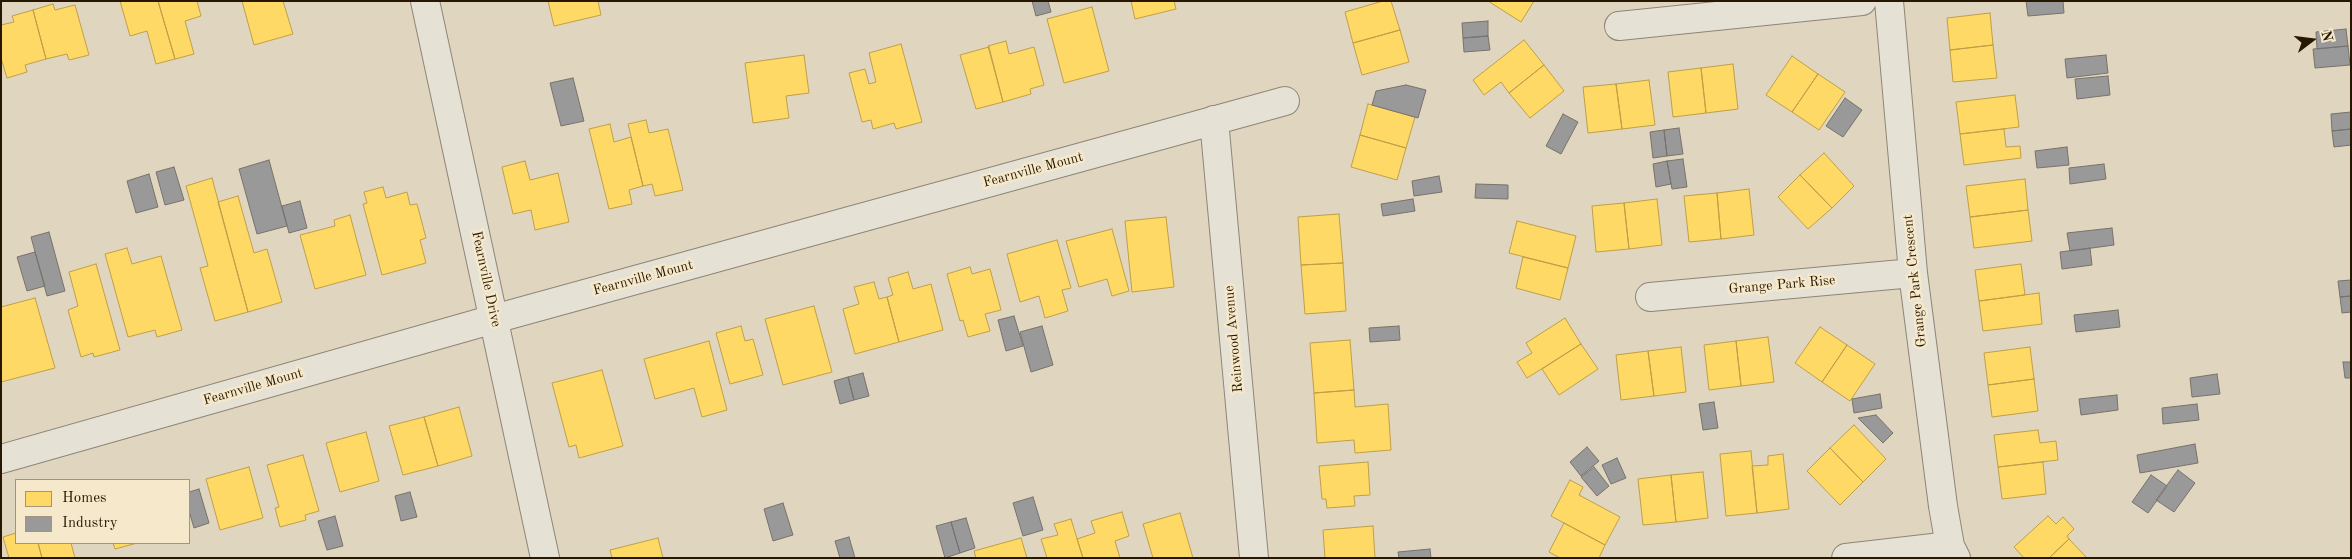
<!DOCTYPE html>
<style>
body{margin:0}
#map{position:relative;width:2352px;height:559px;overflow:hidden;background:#e0d5be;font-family:"Old Standard TT",serif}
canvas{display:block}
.frame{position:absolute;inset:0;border:2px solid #271701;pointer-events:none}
.legend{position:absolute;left:15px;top:479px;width:175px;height:65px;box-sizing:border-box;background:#f5e8cb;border:1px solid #a3947a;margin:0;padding:6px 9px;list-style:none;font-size:15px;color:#271701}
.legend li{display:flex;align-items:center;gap:10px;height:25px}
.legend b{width:25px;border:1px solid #a3947a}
.north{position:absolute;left:2287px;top:15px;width:50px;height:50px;-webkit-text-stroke:4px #f5e8cb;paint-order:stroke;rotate:75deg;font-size:14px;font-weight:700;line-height:20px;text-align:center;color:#271701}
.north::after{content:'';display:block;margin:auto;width:18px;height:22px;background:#271701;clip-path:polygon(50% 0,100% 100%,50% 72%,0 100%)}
</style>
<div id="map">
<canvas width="2352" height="559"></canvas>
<div class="frame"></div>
<ul class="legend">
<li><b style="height:14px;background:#ffd966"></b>Homes</li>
<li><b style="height:14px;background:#999"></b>Industry</li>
</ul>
<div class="north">N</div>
</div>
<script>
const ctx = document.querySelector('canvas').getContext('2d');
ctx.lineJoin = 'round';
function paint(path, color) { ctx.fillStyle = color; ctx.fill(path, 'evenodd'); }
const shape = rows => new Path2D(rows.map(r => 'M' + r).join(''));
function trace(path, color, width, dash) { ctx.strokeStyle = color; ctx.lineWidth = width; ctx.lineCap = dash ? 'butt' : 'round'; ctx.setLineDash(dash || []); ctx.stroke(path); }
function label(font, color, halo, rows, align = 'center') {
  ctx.font = font + ' "Old Standard TT",serif'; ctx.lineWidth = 5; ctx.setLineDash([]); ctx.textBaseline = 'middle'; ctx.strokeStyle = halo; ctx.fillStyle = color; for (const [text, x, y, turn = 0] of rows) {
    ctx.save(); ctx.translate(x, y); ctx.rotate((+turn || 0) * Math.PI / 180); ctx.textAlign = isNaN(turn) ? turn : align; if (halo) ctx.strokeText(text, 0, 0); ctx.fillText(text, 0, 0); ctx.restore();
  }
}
const homes = shape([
 [120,1,158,1,175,59,156,64,147,31,130,36,120,1],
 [158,1,197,1,201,16,185,21,194,54,175,59,158,1],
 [242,1,283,1,293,34,254,45,242,1],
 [548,1,598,1,601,15,554,26,548,1],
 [1131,1,1174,1,1176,9,1135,19,1131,1],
 [1383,1,1391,1,1400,30,1353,43,1345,12,1383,1],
 [1488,1,1534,1,1521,22,1488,1],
 [53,4,55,10,75,5,89,55,69,60,67,54,46,59,33,10,53,4],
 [1092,7,1109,71,1064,83,1047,19,1092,7],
 [33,10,46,59,25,65,27,72,7,78,1,58,1,25,14,22,12,16,33,10],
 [1990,13,1993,45,1950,50,1947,18,1990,13],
 [1400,30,1409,62,1362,75,1353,43,1400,30],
 [1524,40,1544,65,1509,93,1501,82,1484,95,1473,80,1524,40],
 [1006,41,1009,54,1034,47,1044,85,1030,89,1031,94,1003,102,988,46,1006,41],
 [901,44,922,122,896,129,894,123,873,129,871,120,862,122,849,73,865,69,869,84,876,82,869,53,901,44],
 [1993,45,1997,78,1953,82,1950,50,1993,45],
 [989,47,1003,102,976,109,960,55,989,47],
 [804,55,809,93,786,96,789,118,753,123,745,63,804,55],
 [1792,56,1818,74,1792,112,1766,95,1792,56],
 [1733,64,1738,109,1706,113,1701,68,1733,64],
 [1544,65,1564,91,1530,118,1509,93,1544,65],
 [1701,68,1706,113,1673,117,1668,72,1701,68],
 [1818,74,1845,92,1819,130,1792,112,1818,74],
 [1649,80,1655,125,1622,129,1616,84,1649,80],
 [1616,84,1622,129,1588,133,1583,87,1616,84],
 [2015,95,2019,127,1960,134,1956,102,2015,95],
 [1368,104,1415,117,1406,148,1360,135,1368,104],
 [646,120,649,133,668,129,683,190,655,196,652,184,643,186,628,124,646,120],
 [610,124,614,142,631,137,643,186,629,190,632,204,609,209,589,129,610,124],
 [2004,129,2006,147,2020,146,2021,158,1964,165,1960,134,2004,129],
 [1360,135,1406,148,1397,180,1351,167,1360,135],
 [1824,153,1854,186,1832,208,1800,175,1824,153],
 [525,161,530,180,558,173,569,222,535,230,531,210,513,214,502,167,525,161],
 [1800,175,1832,208,1808,229,1778,197,1800,175],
 [212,178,248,312,215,321,200,268,208,266,186,186,212,178],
 [2025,179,2028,210,1970,217,1966,186,2025,179],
 [383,187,386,198,407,192,410,205,417,204,426,238,420,240,426,263,382,275,363,204,367,203,364,192,383,187],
 [1749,189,1754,235,1721,239,1717,193,1749,189],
 [1717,193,1721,239,1689,242,1684,196,1717,193],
 [238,196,254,253,267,249,282,302,248,312,218,202,238,196],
 [1657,199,1662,245,1629,249,1624,203,1657,199],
 [1624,203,1629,249,1596,252,1592,206,1624,203],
 [2028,210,2032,241,1974,248,1970,217,2028,210],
 [1339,214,1343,263,1301,265,1298,217,1339,214],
 [350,215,366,275,315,289,300,235,335,226,334,220,350,215],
 [1166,217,1174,287,1132,292,1125,221,1166,217],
 [1517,221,1576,236,1568,268,1509,253,1517,221],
 [1112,229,1129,291,1112,296,1107,279,1079,287,1066,241,1112,229],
 [1057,240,1071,288,1062,290,1068,311,1045,318,1039,296,1020,302,1007,254,1057,240],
 [127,248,132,264,161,256,182,330,157,337,155,330,128,337,105,254,127,248],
 [1523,257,1568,268,1560,300,1516,288,1523,257],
 [1343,263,1346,311,1305,314,1301,265,1343,263],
 [96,264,120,350,94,357,93,353,81,357,68,310,78,306,69,272,96,264],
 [2021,264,2025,295,1979,301,1975,270,2021,264],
 [970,267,972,274,990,269,1001,310,985,314,990,331,968,337,963,320,960,321,947,274,970,267],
 [908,272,913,289,931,284,943,330,899,342,887,297,893,295,888,278,908,272],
 [874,282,879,299,887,297,899,342,855,354,843,309,859,304,854,287,874,282],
 [2039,293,2042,324,1983,331,1979,301,2039,293],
 [35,298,55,368,1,382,1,307,35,298],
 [814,306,832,372,783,385,765,319,814,306],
 [1565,318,1581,344,1527,378,1517,362,1532,353,1526,343,1565,318],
 [741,326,745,341,753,339,763,375,730,384,716,333,741,326],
 [1820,327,1847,345,1822,382,1795,363,1820,327],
 [1768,337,1774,382,1741,386,1736,341,1768,337],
 [1350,340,1354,390,1314,393,1310,343,1350,340],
 [709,341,727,410,702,417,694,388,655,399,644,359,709,341],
 [1736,341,1741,386,1709,390,1704,345,1736,341],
 [1581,344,1598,369,1559,395,1542,369,1581,344],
 [1847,345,1875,364,1850,401,1822,382,1847,345],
 [1681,347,1686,392,1654,396,1648,351,1681,347],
 [2030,347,2034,379,1988,385,1984,353,2030,347],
 [1648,351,1654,396,1621,400,1616,355,1648,351],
 [602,370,623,446,579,458,576,445,569,447,552,383,602,370],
 [2034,379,2038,411,1992,417,1988,385,2034,379],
 [1354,390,1355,407,1388,404,1391,450,1355,453,1354,440,1317,443,1314,393,1354,390],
 [459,407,472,456,438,466,424,417,459,407],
 [424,417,438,466,403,475,389,426,424,417],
 [1854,425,1886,459,1863,482,1830,448,1854,425],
 [2038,430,2040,443,2056,441,2058,460,1998,467,1994,435,2038,430],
 [366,432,379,481,340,492,326,443,366,432],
 [1830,448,1863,482,1840,505,1807,471,1830,448],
 [1751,451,1757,513,1726,516,1720,454,1751,451],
 [1783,454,1789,509,1757,513,1752,466,1768,465,1768,456,1783,454],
 [303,455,319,511,305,515,306,520,280,527,275,508,279,507,267,465,303,455],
 [1368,462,1370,495,1354,496,1355,506,1327,508,1326,499,1322,499,1319,466,1368,462],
 [2043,462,2046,494,2002,499,1998,467,2043,462],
 [249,467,263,518,220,530,206,479,249,467],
 [1703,472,1708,518,1676,522,1671,475,1703,472],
 [1671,475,1676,522,1643,525,1638,479,1671,475],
 [1570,480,1583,487,1579,495,1620,517,1605,545,1551,516,1570,480],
 [1122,512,1129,536,1115,541,1120,558,1083,558,1077,539,1095,533,1091,521,1122,512],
 [1180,513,1193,558,1153,558,1143,524,1180,513],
 [2048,516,2056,524,2063,517,2074,529,2067,536,2069,539,2049,558,2024,558,2014,547,2048,516],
 [1071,519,1083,558,1047,558,1041,539,1058,535,1054,524,1071,519],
 [1564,523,1605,545,1599,558,1560,558,1549,552,1564,523],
 [1373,526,1375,558,1325,558,1323,530,1373,526],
 [16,533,16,543,38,543,42,558,9,558,3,537,16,533],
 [658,538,663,558,612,558,610,550,658,538],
 [1021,538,1027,558,976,558,974,551,1021,538],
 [2069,539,2087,558,2049,558,2069,539],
 [38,543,71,543,75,558,42,558,38,543],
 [113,543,137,543,115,549,113,543]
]);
paint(homes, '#ffd966');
trace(homes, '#be9f48', 1);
const industry = shape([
 [1032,1,1048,1,1051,12,1036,16,1032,1],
 [2026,1,2063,1,2064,13,2028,16,2026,1],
 [1488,21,1488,36,1463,38,1462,23,1488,21],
 [2346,29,2348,46,2317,49,2316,32,2346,29],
 [1488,36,1490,50,1464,52,1463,38,1488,36],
 [2348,46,2350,65,2315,68,2313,49,2348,46],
 [2106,55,2108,73,2067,78,2065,59,2106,55],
 [2108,76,2110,95,2077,99,2075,79,2108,76],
 [573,78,584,121,561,126,550,83,573,78],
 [1406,85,1426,90,1418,118,1372,105,1376,91,1406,85],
 [1845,98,1862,110,1843,137,1826,126,1845,98],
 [2351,112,2351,129,2332,131,2331,114,2351,112],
 [1563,114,1578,122,1561,154,1546,146,1563,114],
 [1679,128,1683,154,1667,156,1664,130,1679,128],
 [2351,129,2351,145,2334,147,2332,131,2351,129],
 [1664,130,1667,156,1653,158,1650,132,1664,130],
 [2067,147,2069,165,2037,168,2035,151,2067,147],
 [1683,159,1687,187,1672,189,1667,161,1683,159],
 [269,160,287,226,257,234,239,169,269,160],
 [1667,161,1671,184,1656,187,1653,164,1667,161],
 [2104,164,2106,179,2070,184,2069,168,2104,164],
 [174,167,184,200,165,205,156,172,174,167],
 [149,174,158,207,136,213,127,181,149,174],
 [1439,176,1442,192,1414,196,1412,181,1439,176],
 [1476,184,1508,185,1508,199,1475,198,1476,184],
 [1413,199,1415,211,1383,216,1381,204,1413,199],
 [300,201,307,228,289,233,282,206,300,201],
 [2112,228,2114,245,2070,251,2067,233,2112,228],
 [49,232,65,291,47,296,31,237,49,232],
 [2090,248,2092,265,2062,269,2060,252,2090,248],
 [35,252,45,286,27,291,17,257,35,252],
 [2351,280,2351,296,2340,297,2338,281,2351,280],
 [2351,296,2351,312,2342,313,2340,297,2351,296],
 [2118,310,2120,327,2076,332,2074,315,2118,310],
 [1014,316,1023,346,1006,351,998,320,1014,316],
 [1042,326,1053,365,1031,372,1020,332,1042,326],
 [1399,326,1400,340,1370,342,1369,328,1399,326],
 [2343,362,2351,362,2351,378,2345,378,2343,362],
 [863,373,869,396,854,400,848,377,863,373],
 [2217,374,2220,394,2192,397,2190,378,2217,374],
 [848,377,854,400,840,404,834,381,848,377],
 [1880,394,1882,408,1854,413,1852,399,1880,394],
 [2117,395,2118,410,2081,415,2079,399,2117,395],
 [1714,402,1718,428,1703,430,1699,404,1714,402],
 [2197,404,2199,420,2163,424,2162,408,2197,404],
 [1876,415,1893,433,1883,443,1858,418,1876,415],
 [2195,444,2198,463,2140,473,2137,455,2195,444],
 [1587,447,1599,461,1581,476,1570,462,1587,447],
 [1617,458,1626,478,1611,484,1602,465,1617,458],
 [1594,467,1609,486,1597,496,1581,477,1594,467],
 [2178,470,2195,483,2174,512,2156,500,2178,470],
 [2151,475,2167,486,2148,513,2132,502,2151,475],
 [199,489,209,523,194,528,189,511,189,492,199,489],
 [410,492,417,517,401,521,395,496,410,492],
 [1033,497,1043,530,1023,536,1013,503,1033,497],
 [783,503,793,535,773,541,764,509,783,503],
 [335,516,343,546,327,550,318,521,335,516],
 [966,518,975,548,960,553,951,522,966,518],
 [951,522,960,553,945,558,936,526,951,522],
 [849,537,855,558,840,558,835,541,849,537],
 [1430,549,1431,558,1399,558,1398,552,1430,549]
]);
paint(industry, '#999');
trace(industry, '#77726b', 1);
const minor = shape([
 [425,1,545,558],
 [1889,1,1913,273,1943,506,1950,546,1956,558],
 [1619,26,1862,1],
 [1214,120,1254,558],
 [1650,297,1913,273],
 [1,459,494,319,1285,101],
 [1846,558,1950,546]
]);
trace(minor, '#8e8576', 30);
trace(minor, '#e6e1d5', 28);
label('14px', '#271701', '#f5e8cb', [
 ["Fearnville Mount",1033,170,-15],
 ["Fearnville Mount",643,278,-15],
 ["Fearnville Drive",486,279,78],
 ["Grange Park Crescent",1915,281,-96],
 ["Grange Park Rise",1782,285,-5],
 ["Reinwood Avenue",1234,339,-95],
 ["Fearnville Mount",253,387,-16]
]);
</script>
